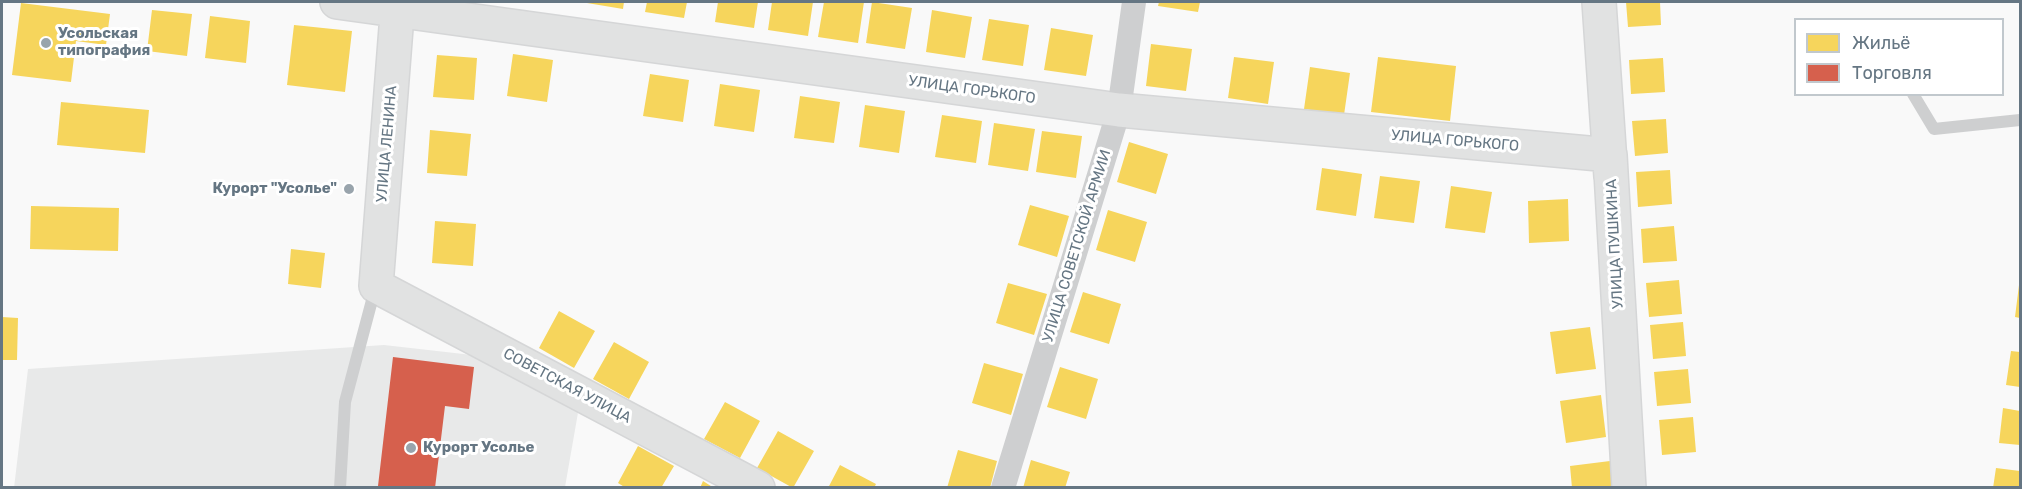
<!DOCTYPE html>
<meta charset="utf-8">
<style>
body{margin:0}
#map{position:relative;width:2022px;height:489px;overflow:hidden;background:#f9f9f9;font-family:Rubik,sans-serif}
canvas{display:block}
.frame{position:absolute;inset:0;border:3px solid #657683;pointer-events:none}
.legend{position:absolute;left:1794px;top:18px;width:210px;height:78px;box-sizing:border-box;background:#fff;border:2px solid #c1c8cd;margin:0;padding:8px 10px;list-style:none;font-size:18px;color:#657683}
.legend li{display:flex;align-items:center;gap:12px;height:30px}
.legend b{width:30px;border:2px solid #c1c8cd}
</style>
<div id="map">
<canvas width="2022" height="489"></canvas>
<div class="frame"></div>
<ul class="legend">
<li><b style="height:16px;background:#f6d55c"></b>Жильё</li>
<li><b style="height:16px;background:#d6604d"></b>Торговля</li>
</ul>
</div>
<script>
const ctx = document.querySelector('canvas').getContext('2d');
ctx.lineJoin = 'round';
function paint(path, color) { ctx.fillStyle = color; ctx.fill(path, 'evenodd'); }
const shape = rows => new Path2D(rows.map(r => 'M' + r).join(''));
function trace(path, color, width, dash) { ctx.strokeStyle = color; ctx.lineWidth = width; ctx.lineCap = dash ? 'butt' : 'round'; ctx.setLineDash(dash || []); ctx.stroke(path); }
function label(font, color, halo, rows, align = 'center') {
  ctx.font = font + ' Rubik,sans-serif'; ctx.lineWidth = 6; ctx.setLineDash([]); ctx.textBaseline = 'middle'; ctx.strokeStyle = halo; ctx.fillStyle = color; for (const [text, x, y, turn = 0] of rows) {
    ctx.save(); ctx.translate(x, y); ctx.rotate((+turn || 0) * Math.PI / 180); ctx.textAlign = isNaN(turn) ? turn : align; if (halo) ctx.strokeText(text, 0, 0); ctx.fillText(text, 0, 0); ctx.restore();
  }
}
paint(shape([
 [384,345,481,356,562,404,579,407,565,487,14,488,28,369]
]), '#e8e9e9');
paint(shape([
 [581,2,624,2,623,9],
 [647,2,687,2,684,18,645,12],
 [718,2,758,2,754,28,715,22],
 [772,2,813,2,808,36,768,30],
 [824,2,864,2,858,43,818,37],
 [872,2,912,8,905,49,866,43],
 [1159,2,1200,2,1198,12,1158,6],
 [1626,2,1660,2,1661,25,1628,27],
 [21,3,110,14,106,45,76,41,71,82,12,75],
 [152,10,192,14,187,56,147,51],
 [932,10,972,17,965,58,926,52],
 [210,16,250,21,246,63,205,58],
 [989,19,1029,25,1023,66,982,60],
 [294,25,352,31,345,92,287,85],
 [1051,28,1093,35,1086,76,1044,70],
 [1151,44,1192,49,1186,91,1146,86],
 [513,54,553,60,547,102,507,96],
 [437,55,477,58,474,100,433,97],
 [1234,57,1274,62,1268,104,1228,98],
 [1378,57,1456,66,1450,121,1371,112],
 [1663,58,1665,92,1631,94,1629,60],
 [1310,67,1350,73,1344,115,1304,109],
 [650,74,689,80,683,122,643,116],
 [720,84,760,90,754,132,714,126],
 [800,96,840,102,834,143,794,138],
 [61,102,149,110,145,153,57,145],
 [865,105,905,111,899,153,859,147],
 [942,115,982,121,976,163,935,157],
 [1666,119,1668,153,1635,156,1632,121],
 [994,123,1035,129,1028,171,988,165],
 [430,130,471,134,467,176,427,173],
 [1042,131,1082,136,1076,178,1036,172],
 [1129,142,1168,154,1156,194,1117,182],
 [1322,168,1362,174,1356,216,1316,210],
 [1670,170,1672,204,1638,207,1636,172],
 [1380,176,1420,181,1414,223,1374,218],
 [1451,186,1492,192,1485,233,1445,228],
 [1568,199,1569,241,1529,243,1528,201],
 [1030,205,1069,216,1057,257,1018,245],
 [31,206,119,208,118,251,30,249],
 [1108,210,1147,222,1135,262,1096,250],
 [435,221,476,224,473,266,432,263],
 [1674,226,1677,261,1643,263,1641,229],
 [291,249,325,253,321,288,288,284],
 [1679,280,1682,314,1649,317,1646,283],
 [1008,283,1047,294,1034,335,996,323],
 [2019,285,2020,285,2020,318,2015,317],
 [1083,292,1121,304,1109,344,1070,332],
 [559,311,595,331,574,368,539,348],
 [2,317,18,318,17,360,2,360],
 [1683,322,1686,356,1653,359,1650,325],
 [1590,327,1596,369,1556,374,1550,332],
 [614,342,649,362,629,399,593,379],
 [2011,351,2020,352,2020,387,2006,385],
 [984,363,1023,374,1011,415,972,403],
 [1060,367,1098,379,1086,419,1047,407],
 [1688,369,1691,403,1657,406,1654,372],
 [1601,395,1606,437,1566,443,1560,401],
 [725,402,760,421,740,458,704,439],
 [2003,408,2020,411,2020,445,1999,443],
 [1693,417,1696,452,1662,455,1659,420],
 [778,431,814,451,793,488,757,468],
 [638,446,674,466,661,488,626,488,618,483],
 [958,450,997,461,990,488,947,488],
 [1031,460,1070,472,1065,488,1023,488],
 [1610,461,1613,488,1572,488,1570,466],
 [840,465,876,484,874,488,828,488],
 [1996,468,2020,471,2020,488,1993,488],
 [703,481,714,488,700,488]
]), '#f6d55c');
paint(shape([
 [393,357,474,367,469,409,445,406,435,488,378,486]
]), '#d6604d');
const secondary = shape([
 [337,2,1119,110,1610,155,1629,488],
 [398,2,376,286,758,488],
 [1599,2,1611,177]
]);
trace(secondary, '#d5d6d7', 36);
trace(shape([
 [1913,94,1934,129,2020,120],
 [340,488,345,402,375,289]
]), '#cecfd0', 12);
trace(shape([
 [1003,488,1119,110,1134,2]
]), '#cecfd0', 24);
trace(secondary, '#e1e2e2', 33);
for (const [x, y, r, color] of [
 [46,43,6,"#99a4ac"],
 [349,189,6,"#99a4ac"],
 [411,448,6,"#99a4ac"]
]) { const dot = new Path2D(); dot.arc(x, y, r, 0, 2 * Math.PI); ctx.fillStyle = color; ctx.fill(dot); trace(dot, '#fff', 2); }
label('bold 15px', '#657683', '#fff', [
 ["Усольская",58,34],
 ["типография",58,51],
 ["Курорт \"Усолье\"",337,189,"right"],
 ["Курорт Усолье",423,448]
], 'left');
label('15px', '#657683', '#fff', [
 ["УЛИЦА ГОРЬКОГО",972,90,8],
 ["УЛИЦА ГОРЬКОГО",1455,141,5],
 ["УЛИЦА ЛЕНИНА",387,144,-85],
 ["УЛИЦА ПУШКИНА",1615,244,-93],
 ["УЛИЦА СОВЕТСКОЙ АРМИИ",1077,246,-73],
 ["СОВЕТСКАЯ УЛИЦА",567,386,28]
]);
</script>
